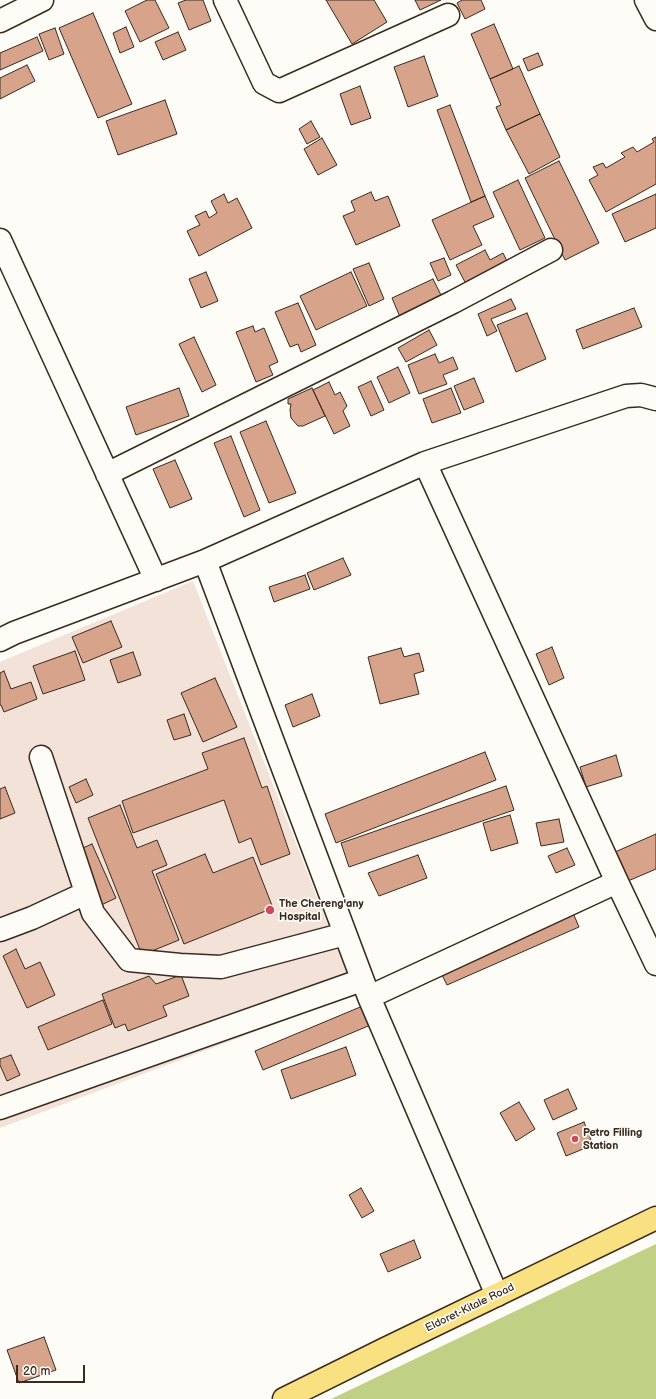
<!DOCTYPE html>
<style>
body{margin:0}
#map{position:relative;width:656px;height:1399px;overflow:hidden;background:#fdfcf7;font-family:"Balsamiq Sans",sans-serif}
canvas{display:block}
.scale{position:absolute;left:16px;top:1365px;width:69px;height:18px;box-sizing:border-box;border:2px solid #3b2a1e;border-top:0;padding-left:5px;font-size:12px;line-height:14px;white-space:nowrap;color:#3b2a1e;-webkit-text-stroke:3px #fdfcf7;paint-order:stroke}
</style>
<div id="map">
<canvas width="656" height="1399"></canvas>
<div class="scale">20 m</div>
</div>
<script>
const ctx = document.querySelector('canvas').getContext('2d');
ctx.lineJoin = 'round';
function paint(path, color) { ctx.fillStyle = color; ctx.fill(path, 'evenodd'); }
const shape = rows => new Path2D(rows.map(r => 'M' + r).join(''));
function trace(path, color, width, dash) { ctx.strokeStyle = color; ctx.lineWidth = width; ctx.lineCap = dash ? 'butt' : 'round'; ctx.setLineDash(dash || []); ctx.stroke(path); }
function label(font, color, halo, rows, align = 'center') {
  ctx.font = font + ' "Balsamiq Sans",sans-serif'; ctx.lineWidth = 3.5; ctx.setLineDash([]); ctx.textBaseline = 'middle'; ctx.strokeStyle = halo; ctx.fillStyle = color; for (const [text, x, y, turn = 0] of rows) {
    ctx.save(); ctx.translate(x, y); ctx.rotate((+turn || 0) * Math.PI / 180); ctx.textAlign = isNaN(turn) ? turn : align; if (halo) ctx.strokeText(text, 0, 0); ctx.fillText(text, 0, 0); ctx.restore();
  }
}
paint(shape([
 [193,581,355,994,0,1128,0,662]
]), '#f2e2d7');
paint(shape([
 [656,1244,656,1399,331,1399]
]), '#c0d186');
const building = shape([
 [147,0,155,0,169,28,140,42,125,11,147,0],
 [186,0,203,0,211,21,189,30,178,3,186,0],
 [326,0,374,0,387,22,352,44,326,0],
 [415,0,441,0,420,10,415,0],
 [462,0,481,0,485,9,465,19,457,3,462,0],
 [93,13,132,104,98,118,59,28,93,13],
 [494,24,513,69,490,79,471,34,494,24],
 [126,27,134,47,120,53,113,33,126,27],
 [55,28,64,54,49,60,39,34,55,28],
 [178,32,186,50,163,60,155,42,178,32],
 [37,37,43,51,0,70,0,53,37,37],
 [538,53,543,65,528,71,523,59,538,53],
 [424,56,438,96,408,107,394,67,424,56],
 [27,65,35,81,0,99,0,78,27,65],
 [519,66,540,114,506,130,496,107,501,105,490,79,519,66],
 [360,86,371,118,351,125,340,94,360,86],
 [165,100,177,134,118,155,106,121,165,100],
 [450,105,485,196,471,202,437,110,450,105],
 [540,114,560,157,529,174,506,130,540,114],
 [311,121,320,137,307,144,299,129,311,121],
 [656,137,656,184,606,212,589,180,598,175,593,167,603,163,606,168,625,157,621,153,633,147,637,152,654,142,652,139,656,137],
 [322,138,337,165,318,175,304,149,322,138],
 [559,161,599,243,565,260,525,178,559,161],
 [518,180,545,238,520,250,493,192,518,180],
 [371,192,375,201,388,196,400,226,356,245,343,216,355,211,351,201,371,192],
 [224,194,228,203,237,198,252,228,199,256,187,231,200,225,195,216,206,211,209,218,217,213,211,201,224,194],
 [656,194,656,228,625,242,612,214,656,194],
 [485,196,494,217,473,226,482,245,450,260,432,220,485,196],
 [485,250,490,260,503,253,508,263,466,284,456,265,485,250],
 [444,258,451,275,438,281,430,263,444,258],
 [369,263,384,299,369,306,353,269,369,263],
 [206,272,218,301,201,308,189,279,206,272],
 [351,272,367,306,316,330,300,296,351,272],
 [433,279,442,297,400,317,392,298,433,279],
 [511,299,516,309,491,319,497,331,487,336,478,314,511,299],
 [298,303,316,345,301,352,298,344,290,347,275,312,298,303],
 [634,308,642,327,583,349,576,330,634,308],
 [527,313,546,359,516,372,497,325,527,313],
 [253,326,255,332,264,328,278,362,269,366,273,375,256,382,236,332,253,326],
 [429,330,437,345,406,362,398,348,429,330],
 [194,337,216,385,202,392,179,344,194,337],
 [435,354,439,363,453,357,458,369,443,375,447,384,419,394,408,365,435,354],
 [398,367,410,393,389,403,377,377,398,367],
 [474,378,484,402,464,410,454,386,474,378],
 [371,381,384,410,371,416,358,387,371,381],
 [329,382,335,395,340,392,347,406,343,411,350,426,334,434,313,390,329,382],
 [179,388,189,416,136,435,126,407,179,388],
 [312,388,325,416,303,426,298,426,291,418,290,410,291,404,288,404,288,399,312,388],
 [451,388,461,413,432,423,423,399,451,388],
 [266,421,296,493,269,503,240,432,266,421],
 [231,436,260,510,244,517,214,443,231,436],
 [175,460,192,499,170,508,153,469,175,460],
 [343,558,351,575,314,590,307,573,343,558],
 [305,575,310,589,274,602,269,587,305,575],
 [111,621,122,647,83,663,72,637,111,621],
 [552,647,564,678,549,685,536,654,552,647],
 [401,648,404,657,419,653,424,671,414,674,419,694,380,704,368,657,401,648],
 [75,651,85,680,43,694,33,666,75,651],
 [133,652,141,675,118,683,110,660,133,652],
 [4,671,11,689,31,682,37,699,4,712,1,705,0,705,0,673,4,671],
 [215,678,237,727,203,742,181,693,215,678],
 [312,694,320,716,293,727,285,705,312,694],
 [184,714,191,735,174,740,167,720,184,714],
 [244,738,262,788,267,786,290,854,261,865,251,838,239,843,224,800,133,833,122,801,208,769,202,753,244,738],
 [485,752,496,780,336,843,325,814,485,752],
 [616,755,622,776,586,787,580,767,616,755],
 [86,779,93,795,76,803,69,787,86,779],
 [506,786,514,810,349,867,341,843,506,786],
 [5,787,15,813,0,819,0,789,5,787],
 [120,805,137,848,157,840,167,865,152,871,179,940,142,955,88,818,120,805],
 [510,815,518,843,491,851,483,823,510,815],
 [559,819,564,842,541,846,536,823,559,819],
 [656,834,656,869,628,881,615,852,656,834],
 [92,844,116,898,99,906,74,852,92,844],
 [567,848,575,865,556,873,548,856,567,848],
 [205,854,213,873,253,857,273,908,184,944,156,874,205,854],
 [418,855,427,878,379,896,368,873,418,855],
 [571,908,579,927,447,985,441,973,571,908],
 [16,949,25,969,40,962,55,995,27,1008,3,956,16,949],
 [181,975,189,996,163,1006,167,1016,128,1031,125,1024,115,1028,102,994,149,976,156,984,181,975],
 [103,1000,112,1024,48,1050,38,1027,103,1000],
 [365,1005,373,1024,263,1070,255,1051,365,1005],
 [346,1047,356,1075,291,1099,281,1070,346,1047],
 [11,1055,20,1075,7,1081,0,1065,0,1059,11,1055],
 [568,1089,577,1109,553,1120,544,1100,568,1089],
 [519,1102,535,1129,516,1141,500,1113,519,1102],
 [584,1122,593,1145,566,1156,557,1133,584,1122],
 [361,1188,374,1211,362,1218,349,1195,361,1188],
 [414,1240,421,1258,388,1272,380,1254,414,1240],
 [44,1337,56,1370,19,1383,7,1350,44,1337]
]);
paint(building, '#d7a48b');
trace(building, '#3b2a1e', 1);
const minor = shape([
 [225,0,264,83,279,91,448,15],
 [646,0,656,19],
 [0,21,42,0],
 [0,240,156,580],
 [425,463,617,882,656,964],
 [107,474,453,302,551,250],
 [205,561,369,997,497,1295],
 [0,640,14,633,205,561,425,463,626,396,641,395,656,399],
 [41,757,93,913,129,960,180,965,221,967,345,934],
 [0,930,32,918,86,893],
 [369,997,617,882],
 [0,1108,362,980]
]);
const highway = shape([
 [284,1399,385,1349,656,1218]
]);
trace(minor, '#3b2a1e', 25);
trace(highway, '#3b2a1e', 25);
trace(minor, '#fdfcf7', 22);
trace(highway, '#f9e181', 22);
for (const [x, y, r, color] of [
 [270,910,5,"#d1495b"],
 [575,1139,4,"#d1495b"]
]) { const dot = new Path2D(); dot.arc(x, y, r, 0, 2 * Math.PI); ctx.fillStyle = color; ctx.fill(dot); trace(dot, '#fdfcf7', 1.5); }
label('bold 11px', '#3b2a1e', '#fdfcf7', [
 ["The Chereng'any",279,904],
 ["Hospital",279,917],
 ["Petro Filling",583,1133],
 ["Station",583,1146]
], 'left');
label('11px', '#3b2a1e', '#fdfcf7', [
 ["Eldoret-Kitale Road",470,1308,-26]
]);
</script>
